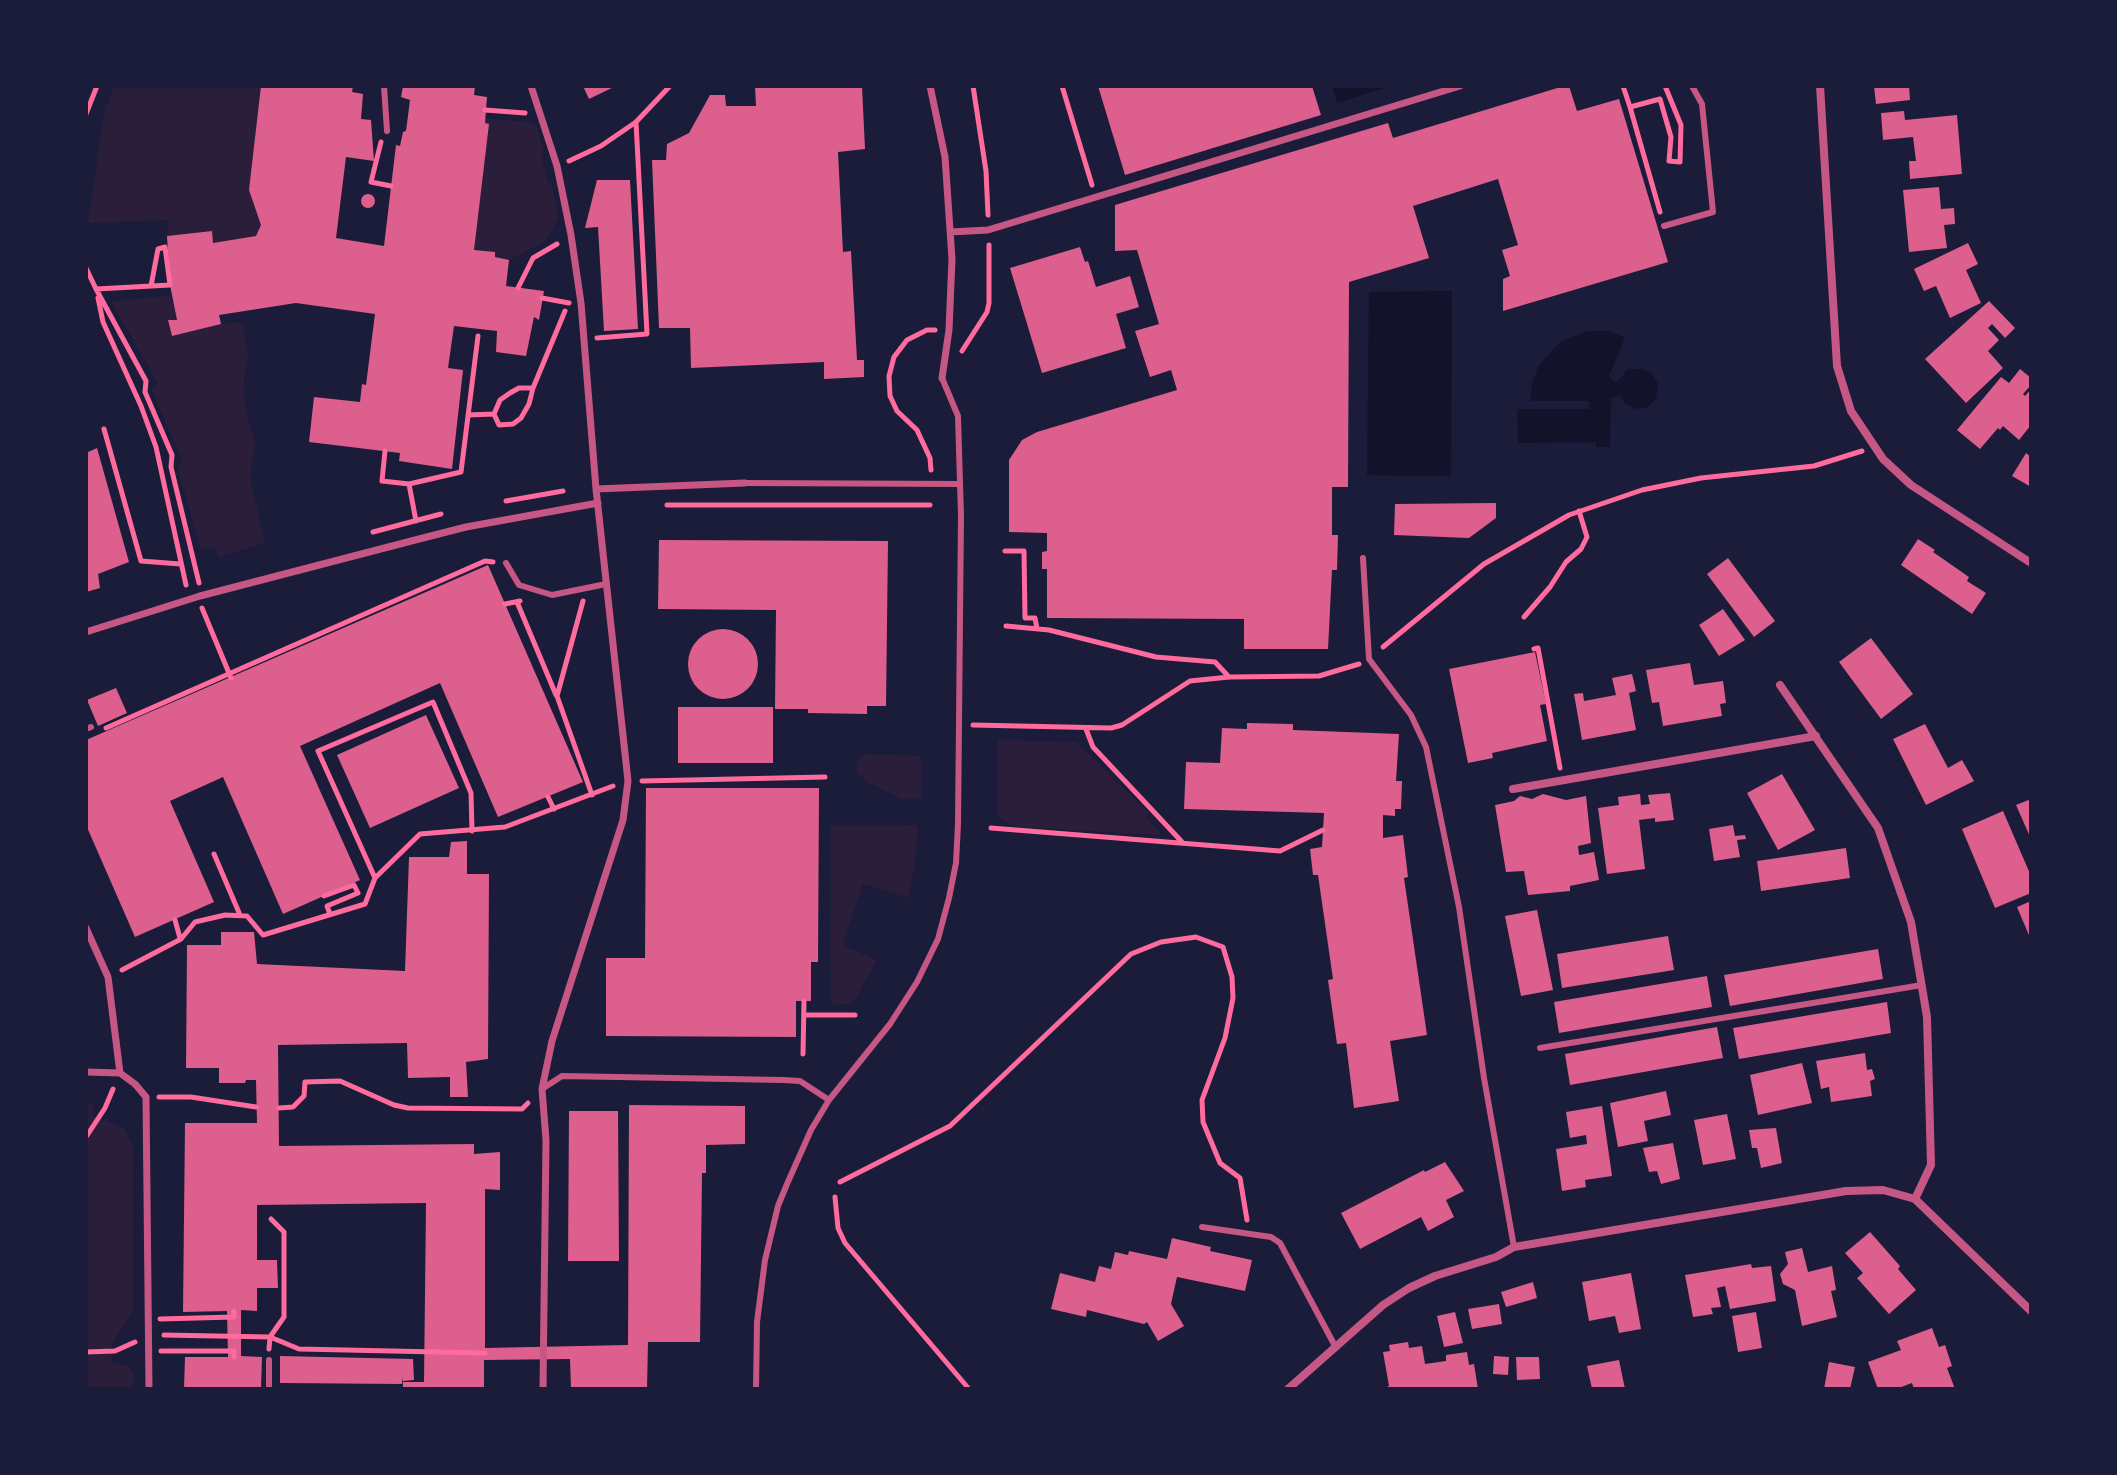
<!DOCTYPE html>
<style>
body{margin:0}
#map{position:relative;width:2117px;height:1475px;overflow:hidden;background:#1b1b3a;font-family:Arial,sans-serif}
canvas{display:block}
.frame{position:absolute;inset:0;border:88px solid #1b1b3a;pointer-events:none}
</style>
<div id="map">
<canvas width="2117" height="1475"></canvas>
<div class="frame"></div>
</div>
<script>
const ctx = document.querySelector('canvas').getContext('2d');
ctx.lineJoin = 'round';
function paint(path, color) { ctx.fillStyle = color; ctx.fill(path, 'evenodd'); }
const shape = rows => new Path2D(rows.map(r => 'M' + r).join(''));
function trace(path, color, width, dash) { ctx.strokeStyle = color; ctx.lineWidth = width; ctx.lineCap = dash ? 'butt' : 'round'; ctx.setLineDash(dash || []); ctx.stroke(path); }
paint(shape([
 [114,86,261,86,261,225,256,236,213,243,211,231,167,236,169,220,88,223,104,113],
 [485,118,526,122,537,126,544,153,541,154,548,183,551,183,559,218,543,243,509,260,495,257,495,252,474,250],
 [171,295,177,320,168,320,172,336,221,324,243,322,248,356,244,380,245,407,255,444,250,478,265,543,219,557,214,547,201,549,177,466,183,463,151,388,158,383,111,302],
 [998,740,1076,742,1149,813,1145,816,1160,832,1160,835,1018,827,998,817],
 [864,754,921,756,921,798,902,799,866,781,857,773,857,761],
 [918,825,914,870,908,898,863,884,842,945,877,960,852,1005,831,1003,831,826],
 [86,1100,95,1107,92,1115,124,1128,133,1146,133,1309,112,1345,112,1363,126,1365,134,1373,134,1389,86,1389]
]), '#2a1e3b');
paint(shape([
 [1332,86,1391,86,1337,103],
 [1452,291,1451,476,1367,475,1369,292],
 [1588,331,1607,331,1625,337,1609,376,1612,380,1617,382,1628,369,1641,369,1652,373,1658,384,1656,398,1648,407,1637,409,1625,404,1620,396,1611,397,1610,447,1596,447,1596,442,1518,443,1517,409,1590,409,1589,401,1530,401,1532,384,1538,367,1549,354,1560,342]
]), '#12122b');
paint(shape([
 [261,86,353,86,352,92,363,94,361,119,371,120,374,161,346,157,336,238,384,246,396,145,400,146,403,132,406,131,410,100,401,97,403,86,475,86,474,95,487,97,485,123,489,124,474,250,495,252,495,257,509,260,506,286,544,291,539,320,534,317,526,356,496,352,497,331,454,326,448,368,463,370,452,469,399,461,400,453,309,442,314,397,360,402,362,384,366,385,375,314,296,303,219,315,221,324,172,336,168,320,177,320,170,285,167,236,212,231,213,243,256,236,261,225,249,190],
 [583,86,616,86,589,99],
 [755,86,862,86,865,149,838,152,843,252,851,251,857,360,864,360,864,377,824,379,824,362,691,368,690,328,659,328,652,160,666,160,667,144,689,133,710,95,725,95,726,106,756,106],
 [1098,86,1312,86,1321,115,1125,175],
 [1564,86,1569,86,1577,111,1619,99,1668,262,1503,311,1503,279,1510,276,1502,250,1518,245,1498,179,1413,206,1429,258,1349,282,1348,487,1332,487,1332,535,1338,535,1337,570,1332,570,1328,649,1244,649,1244,619,1047,618,1047,569,1042,569,1042,552,1047,551,1047,533,1009,532,1009,460,1022,440,1037,432,1177,390,1171,370,1150,377,1135,331,1159,324,1137,250,1115,251,1115,205,1388,123,1393,138],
 [1874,86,1909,86,1910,100,1876,104],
 [1904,111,1905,120,1957,115,1962,174,1910,179,1909,161,1916,161,1913,137,1883,140,1881,113],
 [597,180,630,180,638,329,604,331,598,227,585,228],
 [1939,187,1941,209,1954,208,1955,224,1944,225,1947,248,1909,252,1903,190],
 '361 201a7 7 0 1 1 14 0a7 7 0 1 1-14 0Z',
 [1968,243,1978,264,1966,270,1981,303,1950,318,1936,286,1924,291,1914,269],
 [1080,247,1085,262,1088,261,1096,287,1130,276,1139,307,1116,314,1126,348,1042,373,1010,268],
 [1989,301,2015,328,2005,338,1992,324,1988,328,1999,340,1988,351,2003,368,1966,403,1925,359],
 [2020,369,2031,378,2031,385,2023,394,2025,396,2031,389,2031,425,2019,440,2003,426,2000,430,1998,428,1980,449,1957,430,2001,377,2009,383],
 [97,448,129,562,98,574,100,588,86,592,86,453],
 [2026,453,2031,457,2031,487,2012,476],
 [1496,503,1496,518,1469,538,1394,535,1395,504],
 [1918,539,1935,550,1933,552,1969,577,1967,581,1986,593,1972,614,1901,565],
 [659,540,888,541,886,706,867,706,867,714,808,713,808,709,775,709,776,610,658,609],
 [1728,558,1775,621,1754,637,1707,574],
 [488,565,583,782,498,817,440,683,300,746,360,880,283,914,223,777,170,801,214,902,135,937,86,825,86,740],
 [1723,609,1745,640,1719,656,1699,625],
 '688 664a35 35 0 1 1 70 0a35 35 0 1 1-70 0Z',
 [1871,638,1913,694,1881,719,1839,662],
 [1535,652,1546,704,1540,705,1547,741,1492,753,1493,758,1468,763,1449,669],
 [1690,663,1694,685,1723,681,1726,703,1720,704,1722,716,1663,726,1659,702,1652,703,1646,670],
 [1632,674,1636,691,1629,693,1636,730,1582,740,1574,694,1583,693,1584,701,1616,695,1612,678],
 [116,688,127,713,98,726,87,700],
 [678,707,773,707,773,763,678,763],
 [426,715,459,788,370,828,337,755],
 [1247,723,1293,724,1293,730,1399,734,1396,781,1402,781,1401,809,1395,809,1395,816,1383,815,1383,838,1403,835,1408,877,1404,878,1427,1035,1390,1041,1399,1101,1354,1108,1346,1043,1337,1044,1328,980,1333,979,1318,875,1313,875,1310,849,1322,847,1324,813,1184,809,1186,762,1220,763,1222,728,1247,729],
 [1925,724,1948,768,1962,760,1974,781,1926,805,1893,739],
 [1782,774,1815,830,1778,850,1747,793],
 [646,788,819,788,818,962,811,962,811,1001,796,1001,796,1037,606,1036,606,958,645,958],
 [1670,793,1674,820,1655,822,1655,818,1639,820,1645,869,1607,874,1598,808,1619,805,1618,797,1640,794,1641,805,1650,804,1648,795],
 [1543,794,1566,800,1586,796,1591,843,1578,846,1579,855,1594,852,1599,880,1570,886,1570,891,1528,895,1524,871,1506,872,1495,805,1514,801,1520,796,1532,799],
 [2031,799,2031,839,2016,805],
 [2003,811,2031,876,2031,893,1995,908,1962,829],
 [1733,825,1735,836,1745,835,1746,839,1737,840,1740,857,1714,861,1709,829],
 [467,841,467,874,489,874,488,1059,466,1062,468,1097,450,1097,450,1077,408,1078,407,1043,278,1045,279,1146,474,1144,474,1154,500,1152,500,1190,485,1189,485,1348,628,1345,629,1105,745,1106,745,1144,706,1145,706,1173,702,1173,700,1342,648,1342,647,1389,571,1389,570,1359,484,1360,484,1389,403,1389,403,1382,424,1382,426,1203,257,1205,257,1260,277,1260,278,1288,257,1288,257,1311,241,1310,241,1356,262,1357,261,1389,184,1389,185,1357,228,1357,227,1311,183,1312,185,1123,257,1123,256,1080,246,1080,245,1083,219,1083,219,1068,186,1068,187,945,221,945,221,932,254,932,257,964,405,971,409,857,449,857,451,842],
 [1846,848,1850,878,1761,891,1757,861],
 [2031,901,2031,940,2017,907],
 [1537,910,1553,990,1521,996,1505,916],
 [1668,936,1674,970,1562,988,1557,954],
 [1878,949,1883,979,1730,1006,1724,975],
 [1707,976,1712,1007,1559,1033,1554,1002],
 [1887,1002,1891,1033,1739,1059,1733,1028],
 [1717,1027,1723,1058,1570,1085,1565,1054],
 [1865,1053,1867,1070,1872,1069,1875,1079,1870,1081,1872,1096,1831,1102,1829,1087,1821,1089,1816,1061],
 [1802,1063,1812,1103,1758,1115,1750,1075],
 [1666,1091,1671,1115,1644,1121,1648,1141,1618,1147,1610,1103],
 [1602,1106,1612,1176,1585,1180,1586,1187,1562,1191,1556,1149,1587,1144,1586,1135,1570,1138,1566,1112],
 [569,1111,618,1111,619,1261,568,1261],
 [1727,1114,1736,1159,1703,1165,1694,1120],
 [1776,1128,1782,1163,1761,1168,1757,1148,1752,1148,1749,1130],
 [1673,1143,1680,1179,1661,1184,1657,1171,1649,1172,1643,1148],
 [1445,1162,1464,1191,1446,1200,1454,1217,1428,1231,1421,1217,1360,1249,1341,1213,1424,1170,1425,1172],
 [1870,1232,1900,1266,1898,1269,1916,1290,1889,1314,1857,1278,1863,1273,1845,1253],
 [1172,1238,1211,1247,1210,1251,1252,1260,1245,1291,1177,1277,1171,1304,1184,1326,1158,1341,1147,1322,1144,1324,1087,1310,1086,1317,1051,1309,1060,1273,1095,1282,1099,1266,1111,1269,1115,1252,1128,1255,1129,1251,1167,1259],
 [1802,1248,1808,1272,1832,1266,1836,1290,1831,1291,1837,1317,1802,1326,1795,1290,1783,1284,1780,1274,1788,1264,1785,1252],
 [1751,1264,1752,1268,1771,1266,1776,1301,1730,1309,1725,1286,1717,1288,1721,1307,1711,1308,1713,1314,1693,1317,1685,1275],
 [1631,1273,1641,1329,1619,1333,1615,1316,1589,1321,1582,1282],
 [1533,1282,1537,1298,1506,1307,1501,1292],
 [1499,1304,1502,1324,1472,1329,1468,1309],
 [1455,1312,1463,1343,1444,1347,1437,1316],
 [1756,1312,1762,1348,1738,1352,1732,1316],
 [1932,1328,1939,1347,1945,1345,1952,1366,1947,1368,1955,1389,1914,1389,1912,1383,1896,1389,1878,1389,1868,1362,1901,1350,1897,1341],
 [1408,1342,1409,1348,1422,1346,1425,1364,1446,1361,1446,1355,1467,1352,1469,1365,1474,1364,1478,1389,1383,1389,1389,1386,1383,1352,1390,1351,1389,1345],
 [280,1356,413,1359,414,1380,403,1381,403,1377,402,1384,280,1383],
 [1494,1356,1509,1357,1508,1375,1493,1374],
 [1516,1357,1539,1357,1540,1379,1517,1380],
 [1619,1360,1625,1389,1592,1389,1587,1366],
 [1829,1362,1855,1367,1850,1389,1824,1389]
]), '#dd5f8e');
trace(shape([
 [973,86,986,171,988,215],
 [1062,86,1092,185],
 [1623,86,1630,107],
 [485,110,525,113],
 [86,114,97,86],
 [381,142,371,182,391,186],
 [569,161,601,146,636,122,670,86],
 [1660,212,1630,107,1660,99,1671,137,1669,161,1680,162,1681,125,1665,86],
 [86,268,96,289,170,285,165,247,158,249,151,286],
 [518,288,533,258,557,244],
 [96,289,146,381,145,392,172,455,171,467,199,583],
 [98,298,103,322,141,406,156,447,186,585],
 [542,298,569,303],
 [597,338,647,334,636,122],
 [962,351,987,312,989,303,989,245],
 [533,388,565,311],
 [468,415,494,414,499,425,513,424,521,418,529,404,533,388,519,388,510,393,500,400,494,414],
 [104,429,141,561,180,564],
 [385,451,382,481,409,484,416,521],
 [931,470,930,458,917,430,897,411,890,396,889,376,894,357,907,340,927,330,935,330],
 [409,484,461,472,478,336],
 [506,501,563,491],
 [667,505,930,505],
 [373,532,441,514],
 [1005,551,1024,551,1025,618,1035,618,1037,629],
 [583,601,557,696,592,795],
 [517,602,556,695],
 [505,604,520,601],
 [202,608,231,678],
 [1524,617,1550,587,1566,562,1581,549,1587,537,1579,511],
 [1006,626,1049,630,1156,657,1215,662,1229,677],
 [1383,647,1484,564,1569,515,1642,490,1701,478,1814,466,1862,451],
 [1534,649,1538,648,1560,768],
 [973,725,1111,728,1122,725,1190,681,1229,677,1319,676,1359,664],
 [106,728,485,561,493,562],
 [1086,729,1093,747,1183,843],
 [642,781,825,777],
 [548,797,554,809],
 [991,828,1280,851,1323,830],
 [214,854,240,915],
 [375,878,318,751,433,702,471,793,472,831],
 [324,896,354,885,358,893,327,906,330,914],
 [175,920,180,938],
 [122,970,181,939,195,922,225,915,247,916,263,935,365,904,375,878,420,834,505,827,613,786],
 [804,1015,855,1015],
 [803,1054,804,1001],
 [159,1097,191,1097,256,1107],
 [279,1108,293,1107,304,1096,305,1082,340,1081,394,1105,408,1108,522,1109,528,1103],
 [86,1137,105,1108,113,1089],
 [840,1182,950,1126,1131,954,1161,942,1196,937,1223,947,1232,977,1233,998,1225,1038,1202,1100,1203,1122,1220,1163,1240,1178,1247,1220],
 [835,1197,838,1228,845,1243,969,1389],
 [271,1219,284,1232,284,1317,270,1337,299,1349,485,1353],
 [160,1319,234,1317,234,1311],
 [164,1335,270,1337,269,1349],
 [161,1351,234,1351,234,1357],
 [86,1352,115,1351,135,1342]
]), '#ff6b9d', 5);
trace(shape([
 [384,86,387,131],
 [1664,226,1713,212,1702,104,1692,86],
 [745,483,960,484],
 [1363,558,1369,659,1411,715,1426,747,1459,907,1484,1078,1514,1247],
 [506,563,519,585,552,595,606,584],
 [86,729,91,727],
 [1540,1048,1922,985],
 [542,1089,562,1076,783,1080,800,1081,829,1100],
 [1202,1227,1271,1237,1280,1243,1335,1346],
 [269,1389,269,1360],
 [756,1389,757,1322,765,1260,778,1206,787,1184,811,1130,829,1100,890,1024,917,982,938,939,949,898,956,863,958,824,961,516,958,416,942,378]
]), '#c65784', 6);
trace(shape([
 [531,86,557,166,571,235,581,303,596,489,628,781,623,820,552,1041,542,1089,546,1140,543,1389],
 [930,86,945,157,952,259,949,330,942,378],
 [950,232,988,230,1460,86],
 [596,489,745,483],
 [86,632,200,596,419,539,466,527,598,503],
 [86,928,108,977,120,1073,135,1084,146,1097,149,1389],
 [86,1072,120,1073]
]), '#c65784', 7);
trace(shape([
 [1820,86,1837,366,1851,411,1883,459,1911,485,2031,563],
 [1780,685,1878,828,1911,922,1927,1017,1931,1165,1915,1199],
 [1513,789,1816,736],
 [1288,1389,1383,1305,1409,1288,1435,1276,1496,1257,1514,1247,1846,1191,1883,1190,1915,1199,2031,1311]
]), '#c65784', 8);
</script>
